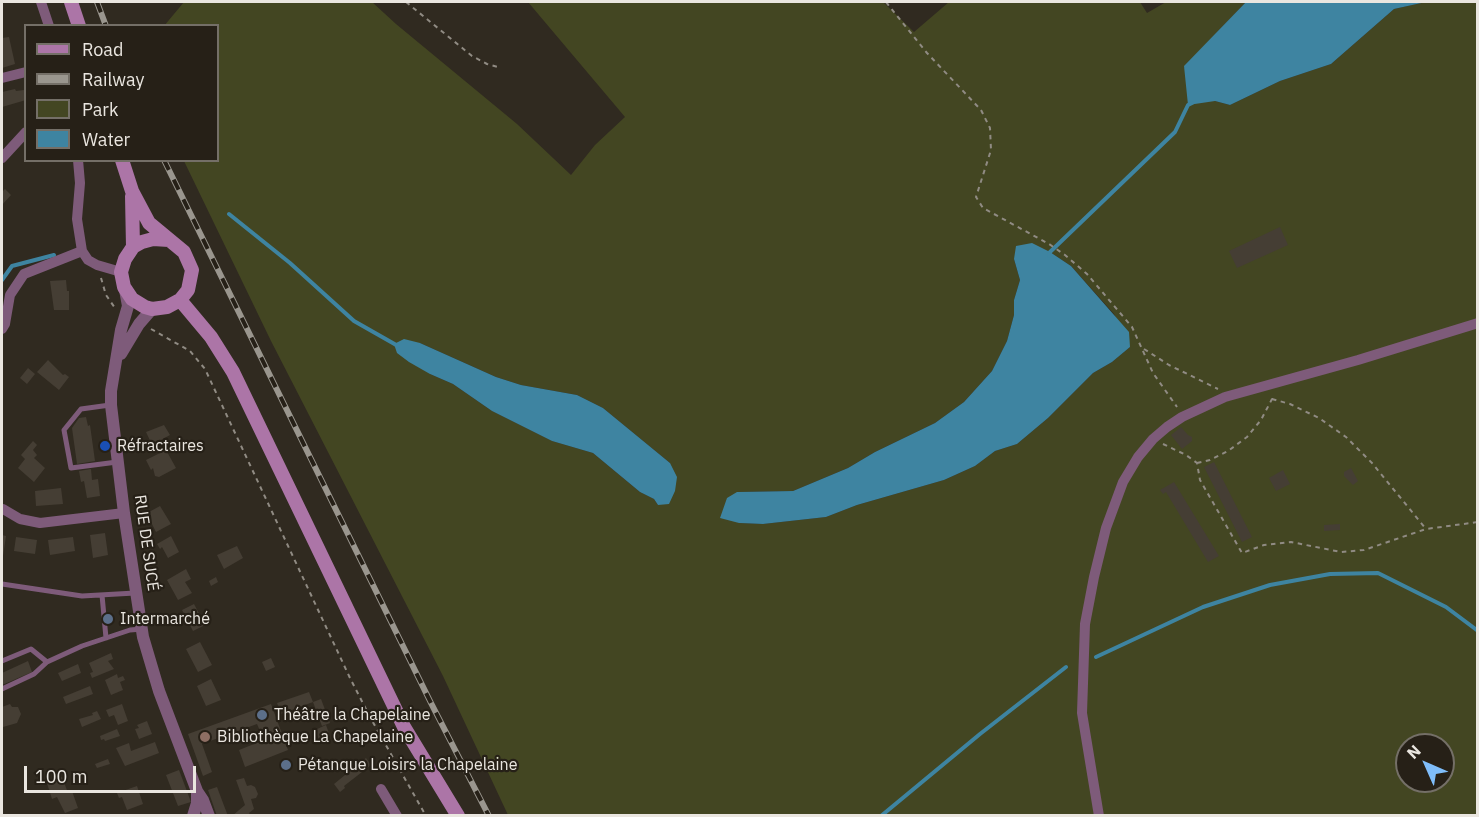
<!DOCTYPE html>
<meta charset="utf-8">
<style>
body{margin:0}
#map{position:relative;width:1479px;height:817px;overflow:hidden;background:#302a20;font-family:"IBM Plex Sans",sans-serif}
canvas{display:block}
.frame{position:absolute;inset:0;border:3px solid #eae6e0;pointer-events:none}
.legend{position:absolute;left:24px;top:24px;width:195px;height:138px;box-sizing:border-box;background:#262017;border:2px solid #746f67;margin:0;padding:8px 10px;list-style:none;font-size:18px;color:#eae6e0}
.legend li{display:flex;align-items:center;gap:12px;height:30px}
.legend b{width:30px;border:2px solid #746f67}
.north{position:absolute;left:1395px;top:733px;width:60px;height:60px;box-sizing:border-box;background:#262017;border:2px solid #746f67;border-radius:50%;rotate:315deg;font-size:16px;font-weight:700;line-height:24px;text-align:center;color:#eae6e0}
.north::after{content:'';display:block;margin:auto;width:21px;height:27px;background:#7fbdfa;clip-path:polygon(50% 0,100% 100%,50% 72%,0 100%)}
.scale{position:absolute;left:24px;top:766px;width:172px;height:27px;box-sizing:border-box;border:3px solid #eae6e0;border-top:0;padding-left:8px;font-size:18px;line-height:21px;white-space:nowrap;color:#eae6e0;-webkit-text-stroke:4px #262017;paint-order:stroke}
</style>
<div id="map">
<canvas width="1479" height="817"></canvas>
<div class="frame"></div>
<ul class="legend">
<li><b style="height:8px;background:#ac75a7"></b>Road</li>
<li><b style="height:8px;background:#9a968e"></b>Railway</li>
<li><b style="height:16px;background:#434622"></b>Park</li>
<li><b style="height:16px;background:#3e84a1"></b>Water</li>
</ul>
<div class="north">N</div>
<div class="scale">100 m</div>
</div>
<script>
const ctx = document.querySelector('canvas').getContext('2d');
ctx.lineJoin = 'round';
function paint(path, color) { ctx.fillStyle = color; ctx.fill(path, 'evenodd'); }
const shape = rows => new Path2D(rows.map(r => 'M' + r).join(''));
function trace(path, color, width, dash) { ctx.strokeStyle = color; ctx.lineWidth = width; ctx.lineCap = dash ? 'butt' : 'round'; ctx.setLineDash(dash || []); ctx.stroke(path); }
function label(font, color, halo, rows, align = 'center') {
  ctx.font = font + ' "IBM Plex Sans",sans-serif'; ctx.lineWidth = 4.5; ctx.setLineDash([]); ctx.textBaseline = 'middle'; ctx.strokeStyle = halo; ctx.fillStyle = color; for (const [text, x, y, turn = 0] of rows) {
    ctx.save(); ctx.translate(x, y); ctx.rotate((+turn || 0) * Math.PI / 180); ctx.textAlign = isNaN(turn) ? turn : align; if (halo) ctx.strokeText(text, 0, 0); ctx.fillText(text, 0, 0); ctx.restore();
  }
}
paint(shape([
 [184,2,372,2,396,24,517,124,571,175,595,145,625,117,528,2,883,2,914,32,949,2,1140,2,1147,13,1166,2,1246,2,1184,67,1215,101,1230,105,1280,81,1331,64,1394,9,1426,2,1477,2,1477,815,508,815,443,676,271,341,184,161,218,160,218,26,164,26],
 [1050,252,1071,266,1114,314,1130,347,1112,362,1093,373,1048,418,1017,444,995,451,975,466,944,480,857,505,826,517,763,524,739,523,737,492,793,491,848,468,875,452,935,423,964,402,992,371,1007,341,1014,315,1014,300,1020,280,1014,259],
 [420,343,496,377,521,385,577,395,603,408,670,463,658,505,654,499,640,492,593,453,552,441,492,411,453,384,430,374],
 [1407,745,1443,745,1443,781,1407,781]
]), '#434622');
paint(shape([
 [1246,2,1426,2,1394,9,1331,64,1280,81,1230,105,1215,101,1188,105,1184,66],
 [1032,243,1050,252,1071,266,1129,332,1130,347,1112,362,1093,373,1048,418,1017,444,995,451,975,466,944,480,857,505,826,517,763,524,739,523,720,518,727,498,737,492,793,491,848,468,875,452,935,423,964,402,992,371,1007,341,1014,315,1014,300,1020,280,1014,259,1016,246],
 [404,339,420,343,496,377,521,385,577,395,603,408,670,463,677,477,675,491,669,504,658,505,654,499,640,492,593,453,552,441,492,411,453,384,430,374,409,362,397,353,394,344]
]), '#3e84a1');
trace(shape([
 [229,214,290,263,354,321,398,346],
 [1049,256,1050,252,1175,132,1188,105,1192,103],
 [2,280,12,266,54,255],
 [1096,657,1203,607,1270,585,1330,574,1378,573,1446,607,1478,631],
 [881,816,980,734,1066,667]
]), '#3e84a1', 4);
paint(shape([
 [9,37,15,64,2,68,2,38],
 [15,89,16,91,24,90,26,100,2,107,2,92],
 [5,189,11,195,2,205,2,190,3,191],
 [1280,227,1288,245,1237,268,1229,251],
 [66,280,67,291,69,291,69,310,54,310,50,281],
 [48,360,63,375,65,374,69,377,59,390,37,372],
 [28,368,35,374,27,384,20,378],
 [86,417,88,426,90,425,95,461,77,464,72,428,79,418],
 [164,425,170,435,161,440,164,445,154,449,146,432],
 [1181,427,1188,435,1192,437,1192,441,1182,449,1171,435],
 [33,441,37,445,33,450,37,455,34,458,45,468,34,482,18,468,25,459,21,455],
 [166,450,176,468,159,477,155,476,153,468,151,470,146,460],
 [1214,462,1252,537,1242,542,1204,467],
 [1351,468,1358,481,1353,485,1344,476,1344,472],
 [91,469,92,480,98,479,100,496,87,498,84,481,81,482,79,471],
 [1283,470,1290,484,1276,491,1269,478],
 [1174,482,1219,556,1208,562,1166,492,1163,494,1160,490],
 [61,488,63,504,36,506,35,491],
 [160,506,171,524,156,532,149,518,151,516,149,512],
 [1340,524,1340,530,1324,531,1324,525],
 [105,533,108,555,93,558,90,535],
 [2,535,6,536,3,556,2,556],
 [171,536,179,552,168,558,162,547,160,549,157,544],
 [16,537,37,540,35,554,14,551],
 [73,537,75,551,50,555,48,540],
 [237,546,243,558,224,569,217,555],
 [186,569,191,579,185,582,192,593,178,600,167,580],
 [216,577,218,582,211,586,209,581],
 [194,604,205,625,193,631,182,610],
 [200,642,212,665,198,672,186,649],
 [111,653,113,659,108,661,114,669,92,678,90,673,93,672,89,663],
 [271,658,275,667,266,671,262,662],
 [28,661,32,672,2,685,2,673],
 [78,664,81,673,62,681,58,673],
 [117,674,118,678,123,676,125,680,120,682,123,690,111,695,105,680],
 [211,679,221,700,206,706,197,686],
 [90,686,93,694,66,704,63,697],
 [309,692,313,702,321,699,330,723,322,726,313,702,281,714,277,703],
 [10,704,12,707,18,707,21,714,17,723,3,727,2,707],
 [122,704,128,721,118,725,114,715,109,717,106,710],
 [271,704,288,750,245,767,239,750,264,740,257,724,202,744,212,772,203,776,188,734],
 [97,711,101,719,82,727,79,719,93,715,92,713],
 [147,721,152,734,139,739,135,729,139,728,137,725],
 [326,725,330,736,319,740,315,730],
 [117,729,120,736,105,741,104,739,101,740,100,736],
 [155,742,159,753,125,766,116,748,129,743,131,751],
 [366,758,371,765,344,786,345,788,340,792,334,784],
 [108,759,110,764,97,768,95,764],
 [179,770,191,802,178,806,166,775],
 [62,777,68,793,72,791,78,808,65,813,57,797,52,799,47,783],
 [244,778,247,786,251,785,255,787,258,794,256,798,251,799,254,809,249,813,251,816,232,816,245,805,236,780],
 [137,786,143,804,127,810,122,797,119,798,117,793],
 [217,787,223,803,228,816,217,816,208,790]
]), '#453e34');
trace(shape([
 [406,2,472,56,487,64,498,67],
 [886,2,927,53,981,110,990,128,991,150,976,197,983,208,1049,244,1065,255,1087,274,1132,327,1153,373,1177,407],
 [101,278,106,295,115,308],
 [151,329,190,351,205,369,350,678,370,717,426,816],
 [1144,349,1169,365,1218,389],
 [1272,399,1290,404,1319,418,1346,437,1372,463,1426,529],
 [1163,444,1186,455,1197,463,1200,480,1242,553,1264,545,1291,542,1341,552,1364,550,1426,529,1478,522],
 [1197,463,1210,460,1228,451,1247,437,1261,420,1272,399,1271,394]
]), '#908b83', 2, [4.5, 4.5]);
trace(shape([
 [110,405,81,409,64,430,71,468,117,462],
 [2,584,82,596,135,593],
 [102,595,106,638],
 [2,661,31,649,47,662,82,646,130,630,142,629],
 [2,689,34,674,47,662]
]), '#7e5b7a', 5);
trace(shape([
 [41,2,49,26],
 [2,78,26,72],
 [2,158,26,132],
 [78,160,80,183,77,219,82,251,88,260,97,265,121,272],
 [2,329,5,324,10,295,24,274,82,251],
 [3,509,20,519,40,523,124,513],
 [381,789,397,816],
 [1099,816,1082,713,1085,624,1094,577,1106,528,1123,482,1138,457,1153,439,1167,427,1182,417,1225,397,1358,360,1478,323]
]), '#7e5b7a', 10);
trace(shape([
 [125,290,128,306,121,330,111,391,111,405,124,513,143,637,159,691,197,791,203,800,209,816],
 [121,354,139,324,152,309],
 [193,816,197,803,197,791]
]), '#7e5b7a', 12);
trace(shape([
 [71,2,79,26],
 [122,160,132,191,149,223,184,252,192,270,188,290,180,300,167,307,152,309,145,307,132,299,124,287,121,272,125,259,133,247,142,242,153,239,169,240],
 [132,196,133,247],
 [180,300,211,337,233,372,404,727,458,816]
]), '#ac75a7', 14);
const rail = shape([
 [97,2,106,26],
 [164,160,431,703,489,816]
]);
trace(rail, '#9a968e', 6);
trace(rail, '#262017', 4, [11]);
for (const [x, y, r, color] of [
 [105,446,6,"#1a4fb4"],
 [108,619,6,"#5c6f8a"],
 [262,715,6,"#5c6f8a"],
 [205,737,6,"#8d6e63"],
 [286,765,6,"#5c6f8a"]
]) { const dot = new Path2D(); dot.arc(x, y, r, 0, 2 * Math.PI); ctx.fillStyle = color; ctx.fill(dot); trace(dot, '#262017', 2); }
label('16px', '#eae6e0', '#262017', [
 ["Réfractaires",117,446],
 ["Intermarché",120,619],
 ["Théâtre la Chapelaine",274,715],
 ["Bibliothèque La Chapelaine",217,737],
 ["Pétanque Loisirs la Chapelaine",298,765]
], 'left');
label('16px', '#eae6e0', '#262017', [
 ["RUE DE SUCÉ",146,543,82]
]);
</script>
